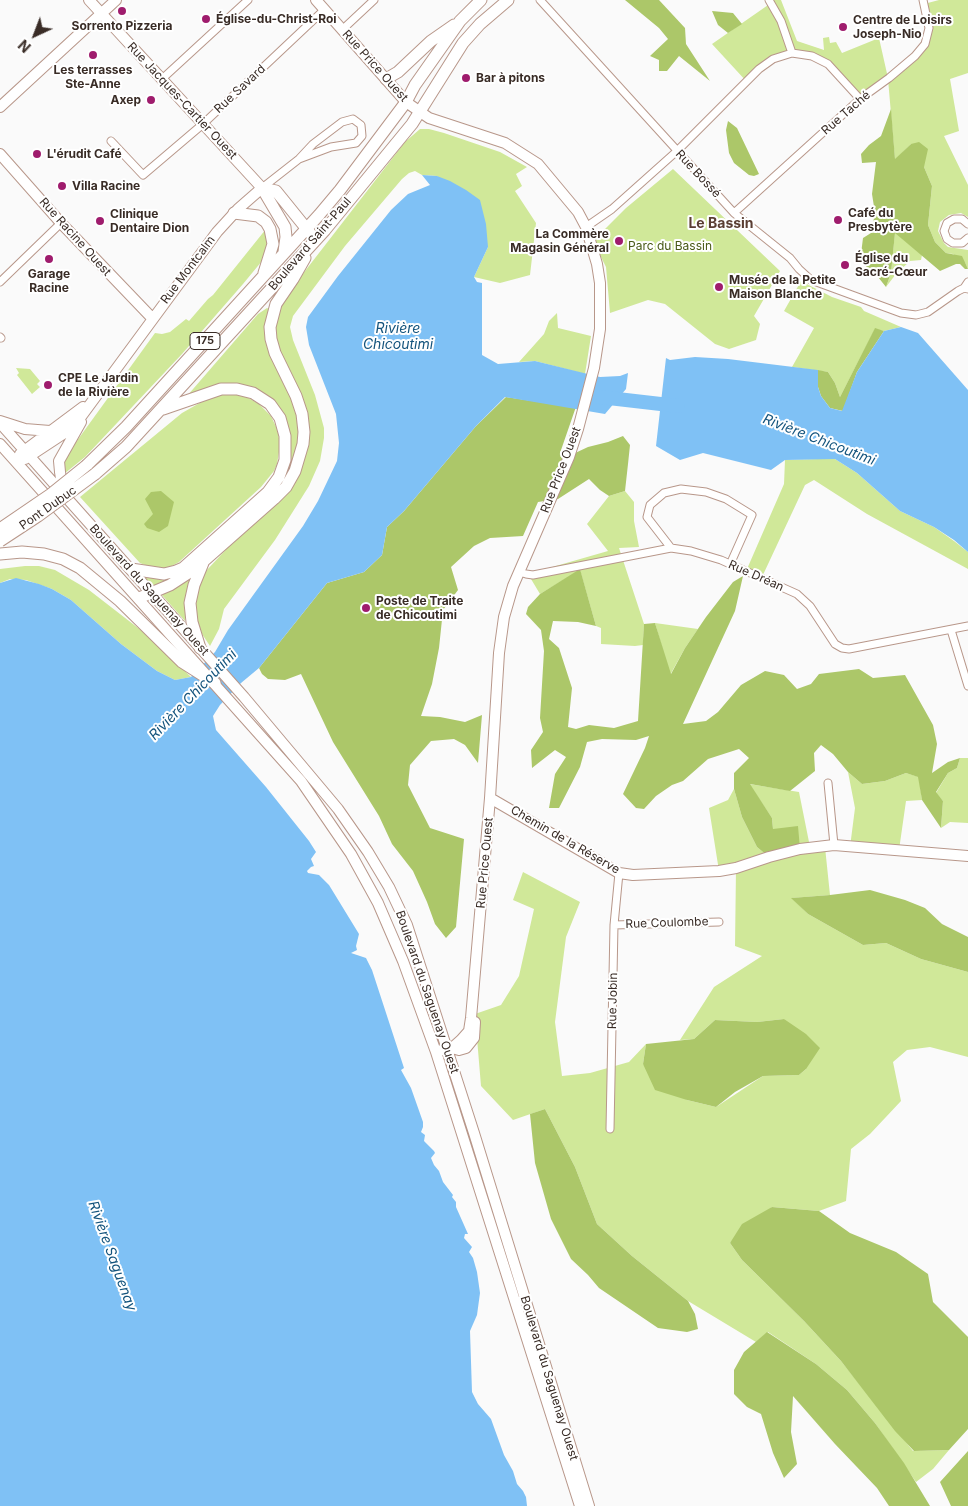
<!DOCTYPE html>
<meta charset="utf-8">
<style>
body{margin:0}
#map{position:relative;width:968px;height:1506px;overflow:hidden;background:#fafafa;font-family:Inter,sans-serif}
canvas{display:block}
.north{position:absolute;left:10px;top:10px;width:50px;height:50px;-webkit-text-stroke:4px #fff;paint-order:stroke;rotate:223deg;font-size:14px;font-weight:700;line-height:20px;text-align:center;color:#392c26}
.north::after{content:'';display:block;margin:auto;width:18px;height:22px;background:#392c26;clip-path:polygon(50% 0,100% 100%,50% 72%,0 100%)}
</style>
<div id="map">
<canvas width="968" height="1506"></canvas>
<div class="north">N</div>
</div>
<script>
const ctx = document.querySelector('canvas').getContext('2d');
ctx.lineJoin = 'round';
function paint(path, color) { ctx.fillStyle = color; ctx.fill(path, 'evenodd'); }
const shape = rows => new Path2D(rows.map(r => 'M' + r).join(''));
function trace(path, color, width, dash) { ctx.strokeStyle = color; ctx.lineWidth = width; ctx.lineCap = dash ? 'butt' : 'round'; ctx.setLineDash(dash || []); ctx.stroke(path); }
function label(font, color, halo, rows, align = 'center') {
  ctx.font = font + ' Inter,sans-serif'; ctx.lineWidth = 4; ctx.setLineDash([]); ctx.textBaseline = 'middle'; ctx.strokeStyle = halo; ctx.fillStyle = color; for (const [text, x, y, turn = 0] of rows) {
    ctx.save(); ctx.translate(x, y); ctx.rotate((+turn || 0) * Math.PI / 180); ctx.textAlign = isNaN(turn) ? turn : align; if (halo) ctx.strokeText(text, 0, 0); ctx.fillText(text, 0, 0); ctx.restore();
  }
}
paint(shape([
 [769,0,781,0,797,41,824,50,823,38,829,37,830,43,836,42,842,53,879,38,888,78,925,44,929,28,924,4,939,0,968,0,968,73,950,79,959,131,944,136,968,185,968,217,961,213,949,215,940,222,938,231,944,243,948,247,968,250,968,269,965,263,953,254,946,253,935,242,928,225,932,186,924,167,911,144,895,160,888,79,860,99,828,64,792,53,773,59,747,82,712,44,771,3],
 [420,129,429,129,444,133,500,152,527,167,516,174,522,186,515,191,536,223,530,275,500,283,474,277,488,247,437,176,422,175,415,171,409,173,402,179,345,246,293,316,290,327,293,340,315,395,324,428,324,438,320,461,309,486,275,540,224,609,219,629,210,646,202,634,195,614,195,593,206,571,301,469,307,450,274,333,279,307,288,293,405,142],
 [673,169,780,271,754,316,760,324,756,340,729,349,715,344,665,304,648,300,610,313,606,267,593,241,626,208],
 [266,229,269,239,266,252,262,261,243,284,182,354,85,457,64,474,63,462,71,449,155,333,162,334,170,332,186,319,189,321,208,299,213,295],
 [895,232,922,255,921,260,910,261,896,274,886,287,891,273],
 [801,281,832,297,861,307,864,311,901,327,884,331,875,329,840,397,835,383,828,372,792,367,814,328,784,311],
 [267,308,269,309,266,328,299,417,299,446,284,483,187,571,153,587,145,578,147,576,165,578,223,536,290,460,291,441,287,424,245,386,221,384,187,396,258,314],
 [557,313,558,328,591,336,585,374,535,361,519,362,544,334,549,321],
 [16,368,30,369,40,381,37,384,40,387,32,394,17,375,19,373],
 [228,394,245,396,259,404,271,416,278,431,280,446,277,464,274,471,261,487,179,562,170,567,160,569,150,567,140,563,80,497,182,413,212,396],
 [818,459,835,459,857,473,900,511,934,527,954,541,968,552,968,569,867,514,814,480,805,485,762,577,747,569,784,484,785,460],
 [625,491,634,502,634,521,639,547,619,548,644,624,643,645,635,646,601,644,601,628,596,626,580,570,540,594,528,574,608,551,587,524,609,496],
 [25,566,39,566,55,570,89,590,151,638,191,677,175,680,157,671,121,644,71,600,52,589,26,580,10,579,0,583,0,569],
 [192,578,185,598,185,621,161,594],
 [655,623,698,629,685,648,670,675],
 [960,758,968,758,968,823,950,822,941,828,943,801,936,793,948,773,957,768],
 [848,772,862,784,885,781,906,773,919,777,922,800,906,801,899,850,850,847,855,808],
 [749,784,799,792,810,847,825,847,830,895,792,898,808,914,863,945,886,943,921,959,968,972,968,1057,930,1047,907,1050,893,1062,901,1101,870,1134,851,1149,846,1201,819,1211,772,1207,730,1243,742,1260,804,1321,841,1361,913,1451,949,1450,933,1469,916,1482,875,1423,847,1390,816,1364,768,1332,756,1342,688,1301,632,1256,597,1224,575,1167,545,1109,513,1120,481,1086,475,1014,501,1005,519,976,534,909,513,900,523,872,580,902,566,937,555,1022,562,1076,590,1073,629,1062,646,1044,643,1064,687,1100,716,1107,763,1076,799,1075,806,1069,784,1019,757,1022,715,1020,694,1039,680,1040,714,987,762,956,735,946,736,869,719,871,709,808,728,800,734,789,742,817,757,847,769,857,781,829,773,829,772,818]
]), '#d0e899');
paint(shape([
 [625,0,659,0,685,28,686,44,710,81,679,56,667,71,659,71,659,60,650,56,668,39,659,28],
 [712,11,733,13,742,24,728,33,718,25],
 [891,109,895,159,911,144,919,142,928,149,924,167,932,186,928,225,935,242,946,253,962,256,968,269,965,269,960,264,956,264,940,271,895,233,891,273,886,287,874,272,860,262,863,238,871,233,875,213,872,194,876,162,862,163,861,154,869,145,881,136],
 [728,121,737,128,759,174,754,176,749,175,734,163,729,153,726,130],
 [875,328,884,331,857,372,843,411,830,408,821,396,818,387,818,370,828,372,835,383,840,397],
 [506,397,539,402,578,401,560,453,573,454,588,447,608,442,623,436,630,445,628,464,625,491,609,496,600,490,589,479,558,499,538,502,523,536,490,538,474,546,451,567,458,590,443,610,439,648,432,684,421,716,440,717,465,722,482,715,478,763,465,745,454,739,431,741,410,765,408,785,430,828,464,839,456,927,446,938,435,924,427,902,413,871,392,844,379,816,333,742,301,674,285,680,268,679,262,674,259,668,327,583,364,572,382,555,387,527,404,511,476,426],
 [161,491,174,502,168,526,159,532,147,528,144,524,153,514,145,499,151,492],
 [580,569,596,626,578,622,553,621,549,639,559,648,572,688,568,727,576,729,589,725,614,728,638,721,644,624,655,623,671,674,685,648,706,617,733,582,743,576,735,611,683,724,706,721,718,712,741,685,765,671,784,675,797,689,811,684,819,674,859,669,873,678,905,675,933,725,937,744,932,773,948,762,960,758,957,768,948,773,936,792,943,801,941,828,922,800,918,777,906,773,885,781,862,784,848,772,833,754,821,745,814,753,815,771,790,791,750,784,772,818,773,829,798,826,800,849,769,857,757,847,742,817,734,789,734,773,749,758,739,749,708,759,683,781,672,785,656,796,644,809,636,808,623,794,645,748,649,736,636,740,602,739,587,742,580,767,559,808,549,808,555,774,566,757,555,750,532,768,531,750,543,732,540,718,544,651,541,630,526,614,528,607,540,594],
 [870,890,905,900,925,908,942,924,968,937,968,972,921,959,886,943,863,945,808,914,791,898,830,895],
 [784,1019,806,1034,820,1048,806,1069,799,1075,763,1076,735,1092,716,1107,687,1100,655,1090,643,1064,646,1044,694,1039,715,1020,757,1022],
 [545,1109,575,1167,597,1224,632,1256,688,1301,695,1314,698,1329,687,1332,658,1328,599,1288,588,1275,571,1259,551,1219,535,1163,530,1114],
 [772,1207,819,1211,850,1233,896,1252,928,1274,933,1302,968,1337,968,1429,949,1450,914,1451,895,1431,841,1361,804,1321,742,1260,730,1243,742,1224],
 [767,1332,816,1364,847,1390,875,1423,904,1463,930,1506,889,1506,877,1488,835,1444,793,1396,791,1432,797,1464,784,1478,773,1453,761,1414,747,1407,734,1394,734,1370,744,1352],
 [968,1451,968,1506,951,1506,940,1482]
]), '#acc769');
paint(shape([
 [422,175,437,176,450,181,466,190,480,200,486,224,488,247,474,277,477,282,482,283,482,355,498,364,535,361,600,377,620,376,628,373,626,389,605,414,505,397,476,426,404,511,387,527,382,555,364,572,327,583,259,668,241,683,220,705,213,716,216,730,266,787,309,841,316,852,311,859,314,866,311,867,307,871,308,873,319,875,329,885,359,934,356,946,357,950,351,953,366,958,372,970,404,1068,401,1070,411,1088,423,1122,423,1127,421,1132,425,1135,424,1141,434,1151,435,1153,431,1158,434,1165,439,1171,443,1182,453,1195,452,1197,456,1202,456,1207,468,1234,465,1234,464,1238,472,1247,469,1252,473,1258,477,1272,480,1293,477,1315,470,1331,472,1392,478,1404,491,1419,504,1455,513,1471,517,1484,523,1491,526,1497,527,1506,0,1506,0,583,16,578,39,584,52,589,71,600,121,644,157,671,175,680,191,677,215,652,228,630,303,526,318,501,337,461,339,443,336,414,309,345,306,327,308,317,338,276,391,210,408,194,430,185],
 [901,327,918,333,968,390,968,552,954,540,934,527,900,511,857,473,835,459,785,460,771,470,703,453,680,460,656,446,666,358,670,360,695,357,728,359,818,370,818,387,821,396,830,408,842,411,857,372,884,331]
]), '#7fc1f5');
trace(shape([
 [600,397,678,406]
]), '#7fc1f5', 14);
const street = shape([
 [540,0,734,213,790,258,799,269,811,280,901,313,916,315,928,312,958,291,964,288,968,289],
 [769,0,781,21,792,53,812,56,828,64,860,99],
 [343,29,374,0],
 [162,79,248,0],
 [111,141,143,175,203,124,325,9],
 [262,188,299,159,313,144,342,122,353,119,361,125,362,136,356,143,331,147,299,159],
 [734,213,860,99,889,78,915,56,925,44,929,28,923,0],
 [968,224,962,219,954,219,947,223,944,231,947,239,953,243,962,243,968,238],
 [586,227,612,209,677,151,759,69,773,59,792,53],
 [0,282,61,223],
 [964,288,968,282],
 [0,337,1,338],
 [671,548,647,517,650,505,664,493,681,489,706,492,726,499,752,515,732,560],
 [519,572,526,574,533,575,671,548,691,551,721,560,797,594,810,606,835,644,842,648,849,649,968,626],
 [951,630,968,686],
 [828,783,834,845],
 [614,925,719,922],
 [610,1129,614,925,619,873]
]);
const secondary = shape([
 [316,0,406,102,429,118,505,143,538,164,578,212,586,227,597,264,600,283,600,329,594,368,578,429,569,457,513,586,504,617,499,653,490,798,471,1018,469,1031,461,1040,452,1048,442,1050],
 [0,107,116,0],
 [0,154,61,223,152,318],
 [0,421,25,429,50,431],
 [0,423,244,697,338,809,368,852,389,887,407,925,474,1133,589,1506],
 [0,444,301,781,351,854,378,903,403,961,436,1052,580,1506],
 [20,454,83,407],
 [25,459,63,434,80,418,217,232,238,209,262,188,89,0],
 [63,491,60,472,59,461,81,422],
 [490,798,619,873,633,875,719,871,736,868,769,857,800,849,834,845,968,856],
 [452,1048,459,1050,466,1048,474,1038,475,1022]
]);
const primary = shape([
 [386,79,398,72,431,41,454,25],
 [262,188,276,191,310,233],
 [262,188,285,227,286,237,284,252],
 [234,213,258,216,266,222,270,229,273,244,264,273],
 [87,465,126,427,319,215,340,190,406,102,415,85,460,21,481,0],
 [95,474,126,447,325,230,412,124,463,43,480,24,508,0],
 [0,554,22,552,44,554,63,559,80,568,120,601,182,662,215,683],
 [131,569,164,574,176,571,183,568,268,492,279,477,285,460,285,436,280,418,270,404,253,393,237,389,221,389,163,409],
 [139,598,170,585,196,568,274,499,286,487,295,471,303,444,304,432,302,414,296,396,275,353,271,339,270,327,276,304,293,279,305,258],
 [200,648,192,622,190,603,194,585,203,563]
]);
trace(street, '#b8978a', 9);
trace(secondary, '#b8978a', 12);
trace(primary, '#b8978a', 13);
trace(street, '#fff', 7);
trace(secondary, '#fff', 10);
trace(primary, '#fff', 11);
const primaryBridge = shape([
 [0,529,51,494,87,465],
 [0,541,38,516,95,474]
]);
trace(primaryBridge, '#b8978a', 13, []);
trace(primaryBridge, '#fff', 11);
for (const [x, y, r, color] of [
 [122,11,5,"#9f1c6d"],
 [206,19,5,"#9f1c6d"],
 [843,27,5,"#9f1c6d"],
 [93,55,5,"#9f1c6d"],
 [466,78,5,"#9f1c6d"],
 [151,100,5,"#9f1c6d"],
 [37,154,5,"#9f1c6d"],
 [62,186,5,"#9f1c6d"],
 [838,220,5,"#9f1c6d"],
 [100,221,5,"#9f1c6d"],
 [619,241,5,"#9f1c6d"],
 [49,259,5,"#9f1c6d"],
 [845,265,5,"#9f1c6d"],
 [719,287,5,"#9f1c6d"],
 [48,385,5,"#9f1c6d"],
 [366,608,5,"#9f1c6d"]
]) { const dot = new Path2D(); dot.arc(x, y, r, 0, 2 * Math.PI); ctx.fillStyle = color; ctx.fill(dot); trace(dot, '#fff', 2); }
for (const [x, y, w] of [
 [205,341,30]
]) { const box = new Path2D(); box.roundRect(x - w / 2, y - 8.5, w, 17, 4); ctx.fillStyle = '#fff'; ctx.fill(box); trace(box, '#392c26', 1); }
label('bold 11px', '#392c26', null, [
 ["175",205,341]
]);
label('bold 12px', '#392c26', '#fff', [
 ["Église-du-Christ-Roi",216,19],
 ["Centre de Loisirs",853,20],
 ["Joseph-Nio",853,34],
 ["Sorrento Pizzeria",122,26,"center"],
 ["Les terrasses",93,70,"center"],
 ["Ste-Anne",93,84,"center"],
 ["Bar à pitons",476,78],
 ["Axep",141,100,"right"],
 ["L'érudit Café",47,154],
 ["Villa Racine",72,186],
 ["Café du",848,213],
 ["Presbytère",848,227],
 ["Clinique",110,214],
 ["Dentaire Dion",110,228],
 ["La Commère",609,234,"right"],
 ["Magasin Général",609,248,"right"],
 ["Église du",855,258],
 ["Sacré-Cœur",855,272],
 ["Garage",49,274,"center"],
 ["Racine",49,288,"center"],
 ["Musée de la Petite",729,280],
 ["Maison Blanche",729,294],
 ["CPE Le Jardin",58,378],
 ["de la Rivière",58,392],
 ["Poste de Traite",376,601],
 ["de Chicoutimi",376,615]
], 'left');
label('12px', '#392c26', '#fff', [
 ["Rue Price Ouest",375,66,48],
 ["Rue Savard",240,89,-43],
 ["Rue Jacques-Cartier Ouest",182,101,47],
 ["Rue Taché",846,113,-41],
 ["Rue Bossé",698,174,47],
 ["Rue Racine Ouest",75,237,48],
 ["Boulevard Saint-Paul",310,244,-49],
 ["Rue Montcalm",188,270,-53],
 ["Rue Price Ouest",561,470,-69],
 ["Pont Dubuc",48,508,-35],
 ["Rue Dréan",756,576,24],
 ["Boulevard du Saguenay Ouest",149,590,48],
 ["Chemin de la Réserve",565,840,30],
 ["Rue Price Ouest",485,863,-85],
 ["Rue Coulombe",667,923,-2],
 ["Boulevard du Saguenay Ouest",427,992,71],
 ["Rue Jobin",613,1001,-89],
 ["Boulevard du Saguenay Ouest",549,1378,73]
]);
label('12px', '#495a17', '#fff', [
 ["Parc du Bassin",670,246]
]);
label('bold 14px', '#5a3e33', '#fff', [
 ["Le Bassin",721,224]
]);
label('italic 14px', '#14547d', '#fff', [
 ["Rivière",398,329],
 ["Chicoutimi",398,345],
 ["Rivière Chicoutimi",819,440,21],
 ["Rivière Chicoutimi",193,695,-46],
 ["Rivière Saguenay",112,1256,70]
]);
</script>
